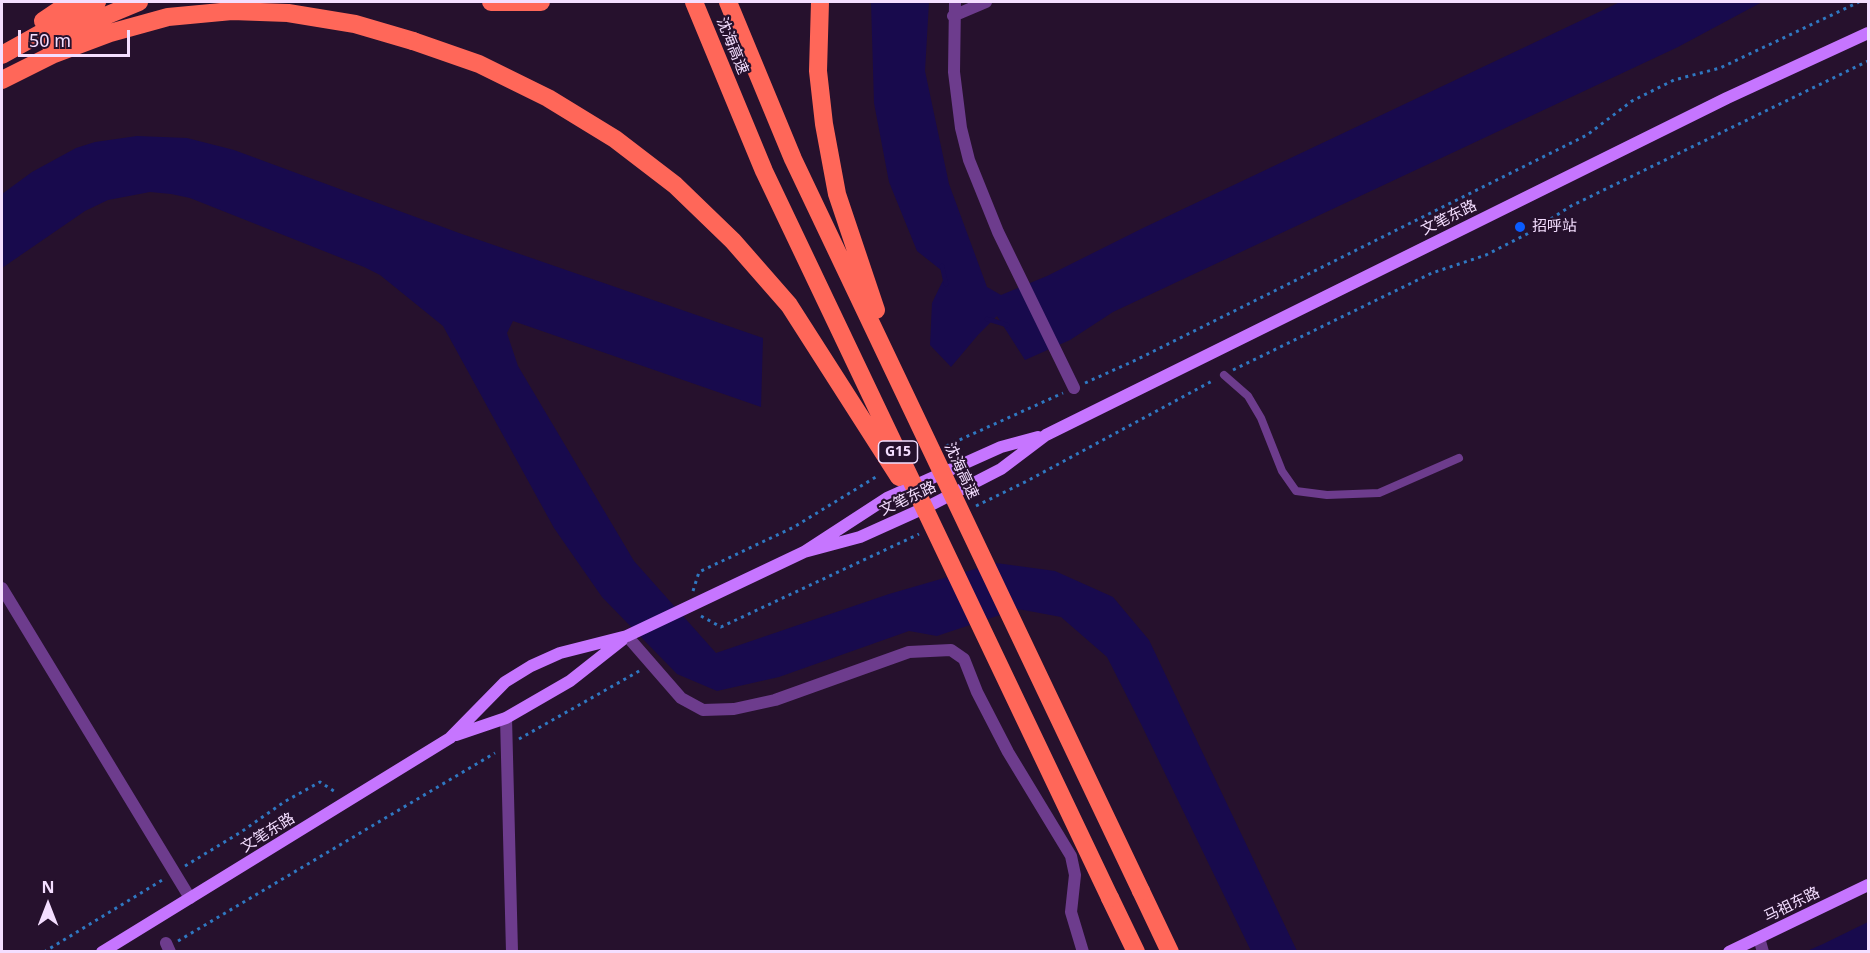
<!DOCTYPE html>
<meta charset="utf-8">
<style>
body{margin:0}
#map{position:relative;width:1870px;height:953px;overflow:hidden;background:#26112d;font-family:"Noto Sans",sans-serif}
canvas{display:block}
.frame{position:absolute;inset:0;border:3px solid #f4deff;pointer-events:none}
.north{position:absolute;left:18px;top:875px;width:60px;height:60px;-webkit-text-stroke:4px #26112d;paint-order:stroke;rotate:0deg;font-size:16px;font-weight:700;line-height:24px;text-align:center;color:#f4deff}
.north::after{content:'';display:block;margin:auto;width:21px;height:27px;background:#f4deff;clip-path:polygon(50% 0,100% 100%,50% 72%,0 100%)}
.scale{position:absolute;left:18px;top:30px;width:112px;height:27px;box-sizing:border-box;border:3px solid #f4deff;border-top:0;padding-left:8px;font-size:18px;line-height:21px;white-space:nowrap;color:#f4deff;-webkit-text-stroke:4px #26112d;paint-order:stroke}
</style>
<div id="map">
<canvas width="1870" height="953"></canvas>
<div class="frame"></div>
<div class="north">N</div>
<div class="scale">50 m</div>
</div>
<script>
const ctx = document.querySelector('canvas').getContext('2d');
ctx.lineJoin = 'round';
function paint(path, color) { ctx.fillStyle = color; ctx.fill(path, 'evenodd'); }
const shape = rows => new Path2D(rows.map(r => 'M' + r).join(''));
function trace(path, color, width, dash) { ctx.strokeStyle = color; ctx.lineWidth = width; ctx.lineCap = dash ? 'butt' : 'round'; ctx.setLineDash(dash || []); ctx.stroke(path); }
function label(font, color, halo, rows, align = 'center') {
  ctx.font = font + ' "Noto Sans","Noto Sans SC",sans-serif'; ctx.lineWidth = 4.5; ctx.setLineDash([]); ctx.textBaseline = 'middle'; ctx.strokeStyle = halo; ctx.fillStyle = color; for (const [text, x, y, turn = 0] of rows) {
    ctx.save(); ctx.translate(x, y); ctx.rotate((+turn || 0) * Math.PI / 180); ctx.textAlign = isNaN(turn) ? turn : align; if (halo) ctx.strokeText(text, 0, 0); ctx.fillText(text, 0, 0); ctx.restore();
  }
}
paint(shape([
 [871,2,929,2,925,71,949,184,987,287,1001,295,1047,276,1143,228,1620,2,1762,2,1678,47,1113,312,1070,340,1025,360,997,316,978,335,951,367,930,345,932,303,946,274,917,251,889,182,874,103],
 [137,136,187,138,234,150,459,233,763,338,761,407,513,321,507,333,518,366,634,561,716,653,889,594,996,563,1055,571,1113,597,1149,640,1297,951,1251,951,1141,724,1107,657,1061,617,1018,609,937,636,909,631,779,677,717,691,677,674,602,597,554,528,443,326,380,275,364,267,190,198,171,194,150,192,108,200,85,211,2,268,2,194,32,172,76,148,95,142],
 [1868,922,1868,951,1807,951,1823,944]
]), '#180a4d');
trace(shape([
 [942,266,946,284],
 [987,319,1007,325]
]), '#180a4d', 4.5);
trace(shape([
 [1233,370,1432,273,1486,255,1527,234,1571,206,1868,61],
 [1085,383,1136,360,1587,135,1632,101,1674,80,1720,68,1859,2],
 [946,446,1063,393],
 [976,506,1027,481,1214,380],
 [693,591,699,572,794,527,879,475],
 [701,616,721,627,919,534],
 [519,739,641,670],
 [185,866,241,832,284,802,320,782,337,793],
 [178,941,495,753],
 [44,952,164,879]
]), '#2f78c2', 3, [3, 4.5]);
trace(shape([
 [1224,375,1248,396,1261,418,1282,471,1296,491,1327,495,1379,493,1459,458]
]), '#6d3c8d', 8);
trace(shape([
 [627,636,681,698,703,710,734,709,775,700,909,652,951,650,964,659,977,692,1008,752,1071,856,1075,875,1071,912,1083,952],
 [506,718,512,952],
 [166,943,170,952]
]), '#6d3c8d', 12);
trace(shape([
 [955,2,954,72,961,128,969,160,998,232,1074,388],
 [953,16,986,2],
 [2,588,190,898],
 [1759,938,1763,952]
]), '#6d3c8d', 12);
trace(shape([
 [804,552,860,537,931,505,1001,469,1046,435,1727,98,1868,33],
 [456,735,506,718,570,681,622,640],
 [102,952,450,738,505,682,531,666,560,653,627,636,804,552,887,498,1001,447,1038,437],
 [1729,952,1868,885]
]), '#c675ff', 12);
trace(shape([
 [491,2,541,2],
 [43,21,71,2],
 [51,46,98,19,139,2],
 [2,55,97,2],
 [2,80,54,54,110,33,168,17,232,11,288,13,355,24,413,41],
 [1141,891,1170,952],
 [1110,898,1136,952]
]), '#ff6759', 18);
trace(shape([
 [694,2,764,171,1110,898],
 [728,2,793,159,1141,891],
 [820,2,818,71,824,124,837,194,876,310],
 [413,41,479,64,548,98,615,139,675,185,733,241,789,305,899,477]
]), '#ff6759', 18);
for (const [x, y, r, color] of [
 [1520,227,6,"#0a5cff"]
]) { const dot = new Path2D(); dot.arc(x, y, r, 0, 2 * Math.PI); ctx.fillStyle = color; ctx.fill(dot); trace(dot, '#26112d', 2); }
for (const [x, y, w] of [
 [898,452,39]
]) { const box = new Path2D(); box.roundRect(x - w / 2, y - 11, w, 22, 4.5); ctx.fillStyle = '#26112d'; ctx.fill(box); trace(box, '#f4deff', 1.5); }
label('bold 14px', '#f4deff', null, [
 ["G15",898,452]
]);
label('15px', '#f4deff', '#26112d', [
 ["沈海高速",732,46,68],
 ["文笔东路",1449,218,-26],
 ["沈海高速",961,471,65],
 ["文笔东路",908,499,-25],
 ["文笔东路",268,833,-32],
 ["马祖东路",1792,905,-26]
]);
label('15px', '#f4deff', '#26112d', [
 ["招呼站",1532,227]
], 'left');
</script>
